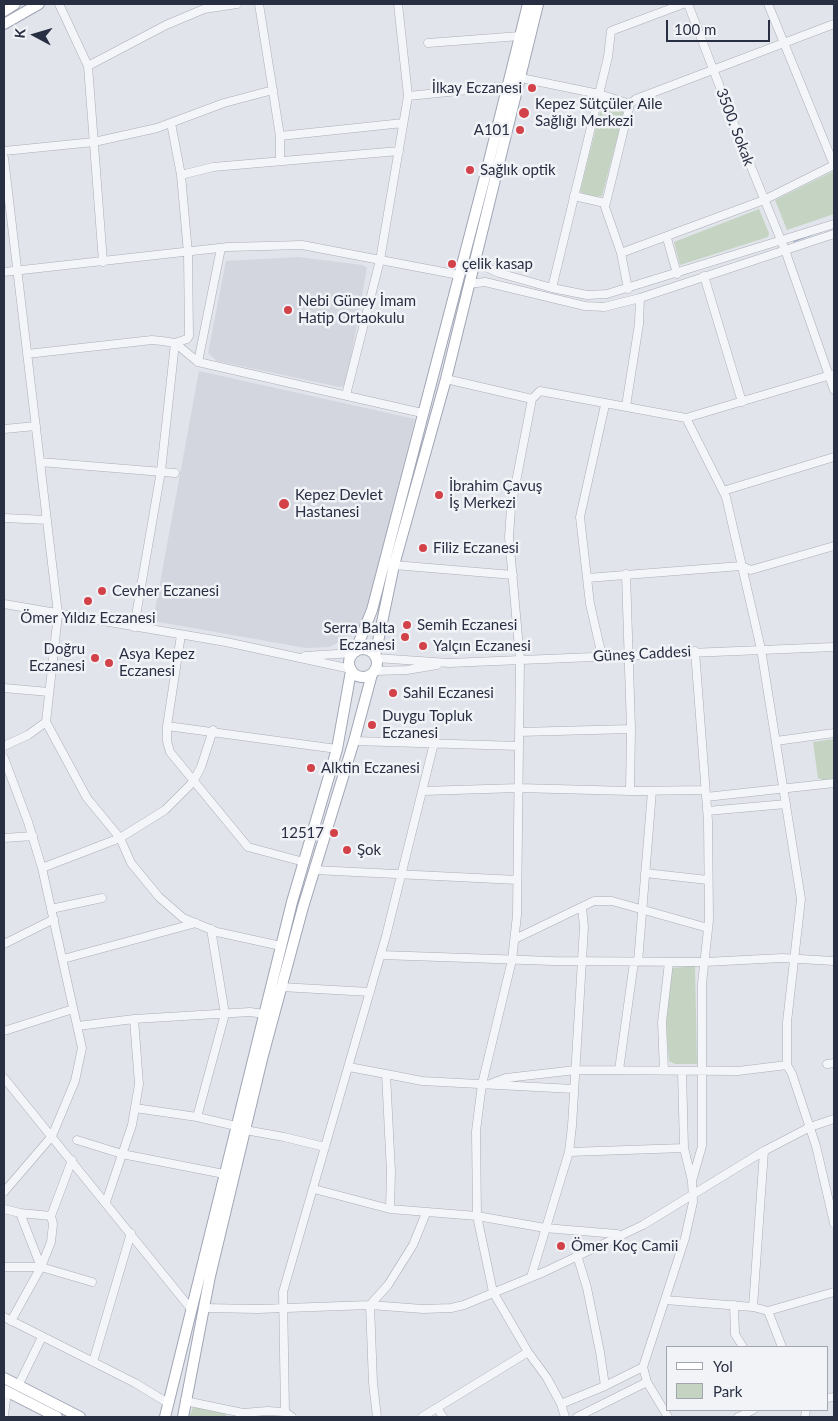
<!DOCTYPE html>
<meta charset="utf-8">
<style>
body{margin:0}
#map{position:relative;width:838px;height:1421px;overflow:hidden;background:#e1e4ea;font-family:Lato,sans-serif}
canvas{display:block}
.frame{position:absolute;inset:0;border:5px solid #292f43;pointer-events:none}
.legend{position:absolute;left:666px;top:1346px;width:162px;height:65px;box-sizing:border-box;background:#f1f3f7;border:1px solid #a1a5af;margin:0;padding:6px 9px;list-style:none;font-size:15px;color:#292f43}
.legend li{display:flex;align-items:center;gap:10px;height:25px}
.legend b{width:25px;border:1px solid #a1a5af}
.north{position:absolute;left:10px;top:10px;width:50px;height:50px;-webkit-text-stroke:4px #f1f3f7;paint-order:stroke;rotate:276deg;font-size:14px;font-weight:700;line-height:20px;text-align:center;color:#292f43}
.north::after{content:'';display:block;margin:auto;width:18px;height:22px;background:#292f43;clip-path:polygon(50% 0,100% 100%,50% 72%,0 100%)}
.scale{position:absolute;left:666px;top:20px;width:104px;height:22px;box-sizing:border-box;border:2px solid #292f43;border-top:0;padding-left:6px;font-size:15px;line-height:18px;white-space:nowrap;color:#292f43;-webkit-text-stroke:4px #f1f3f7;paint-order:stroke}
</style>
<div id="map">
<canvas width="838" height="1421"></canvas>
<div class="frame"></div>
<ul class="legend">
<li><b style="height:6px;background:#fff"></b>Yol</li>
<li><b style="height:14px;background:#c5d4c2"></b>Park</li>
</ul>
<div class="north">K</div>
<div class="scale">100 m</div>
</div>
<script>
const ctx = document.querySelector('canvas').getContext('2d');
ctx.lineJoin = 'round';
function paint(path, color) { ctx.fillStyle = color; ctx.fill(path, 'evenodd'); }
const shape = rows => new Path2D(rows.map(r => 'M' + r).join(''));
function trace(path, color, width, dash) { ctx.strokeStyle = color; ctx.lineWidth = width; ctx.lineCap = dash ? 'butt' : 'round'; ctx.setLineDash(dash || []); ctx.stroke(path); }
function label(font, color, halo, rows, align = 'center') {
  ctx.font = font + ' Lato,sans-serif'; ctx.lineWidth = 5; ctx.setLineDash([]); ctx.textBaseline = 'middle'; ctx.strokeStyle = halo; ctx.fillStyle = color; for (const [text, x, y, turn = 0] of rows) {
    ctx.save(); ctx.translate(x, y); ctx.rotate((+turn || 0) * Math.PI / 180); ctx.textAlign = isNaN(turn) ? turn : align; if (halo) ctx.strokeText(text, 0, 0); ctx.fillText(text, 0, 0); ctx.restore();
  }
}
paint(shape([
 [298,257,363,265,367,268,346,385,340,387,217,361,208,353,226,261],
 [199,371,415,419,373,588,359,629,344,640,329,647,306,648,153,621]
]), '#d3d6df');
paint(shape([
 [602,104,624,112,602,196,594,197,580,192],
 [834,171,834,214,787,230,775,200],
 [759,209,769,233,768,237,680,265,674,242],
 [834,739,834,779,823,780,818,778,813,742],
 [695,966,697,1064,675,1064,669,1061,666,1024,671,968],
 [194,1405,223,1410,227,1417,189,1417]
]), '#c5d4c2');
trace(shape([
 [794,241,813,234]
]), '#9badcb', 2);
const minor = shape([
 [59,4,88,66,103,262],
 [259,4,280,136,280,160],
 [688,4,745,152,785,250,834,390],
 [768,4,834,165],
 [428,43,520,36],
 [88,66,166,25,204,9,237,4],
 [521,78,599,94,630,104],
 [408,96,508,86],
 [280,136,403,123],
 [4,151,94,142,157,128,224,103,273,90],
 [4,158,58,614,46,722,28,735,4,746],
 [181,175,213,167,399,151],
 [574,196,605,203],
 [667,238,677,274],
 [621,253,764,200,834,165],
 [475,262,499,273,552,288,587,295,607,294,834,224],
 [4,272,228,247,302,245,459,275],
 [704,276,742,402],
 [469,284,485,282,585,306,604,307,640,298,834,234],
 [552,288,608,57,611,31,683,4],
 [628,289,621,253,605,207,630,104,636,99,834,24],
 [27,354,152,340,162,341,175,343,198,362,422,413],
 [198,362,221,248],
 [834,374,686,418,726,497,761,649,801,899,787,1022,787,1065,792,1074,816,1146,834,1223],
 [446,379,532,399,540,391,686,418],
 [346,395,380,260,408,96,398,4],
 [532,399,511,508,509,537,520,659,517,915,512,960,482,1084,476,1131,477,1216,493,1292,528,1352,547,1378,561,1404,565,1417],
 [626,406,639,324,640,298],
 [4,429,36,426],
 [40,462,175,473],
 [723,491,834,457],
 [4,518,47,520],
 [394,565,513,575],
 [626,574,631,729,630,791],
 [587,578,741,566,751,570,834,546],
 [4,604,226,642,351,669],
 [134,627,161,471,175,343,187,339,189,336,188,253,181,175,171,123],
 [181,635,167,726,167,741,170,752,248,847,304,862],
 [305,656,354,653],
 [602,656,590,604,580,517,605,405],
 [376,658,449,663,834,647],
 [375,671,407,670,437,665],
 [4,688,49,692],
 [46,722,87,798,120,838,131,863,159,897,183,918,217,932,281,946],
 [167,726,337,749],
 [519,732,631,729],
 [354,741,519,746],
 [776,741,834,733],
 [4,758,28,822,42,868,82,1048,75,1081,52,1136,4,1192],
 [423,791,518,788,630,791,705,790],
 [706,797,834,783],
 [707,811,786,804],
 [4,838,33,836],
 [42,868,120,838,165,810,193,782,201,767,213,730],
 [315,870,517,880],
 [645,873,708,880],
 [51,909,102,898],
 [515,939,594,901,612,901,708,928],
 [4,944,54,919],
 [381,955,553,961,705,962,782,958,834,961],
 [63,959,196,923],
 [638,962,652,791],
 [281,987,370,992],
 [78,1026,134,1019,250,1012,264,1014],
 [4,1031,73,1009],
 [827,1064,834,1063],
 [349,1067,386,1074,391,1172,390,1209],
 [619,1070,634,962],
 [664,1071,662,1022,669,962],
 [386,1074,422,1081,574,1089],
 [4,1078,191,1309],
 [490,1084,506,1078,576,1070,738,1071,787,1065],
 [135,1108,197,1117,225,1014,211,929],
 [197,1117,236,1126],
 [245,1130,284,1137,325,1147],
 [77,1140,122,1154,224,1174],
 [569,1152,684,1148],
 [692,1181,702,1146,702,984,709,920,708,821,695,651],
 [314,1189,390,1209,477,1216,545,1228,617,1234],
 [106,1202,132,1125,139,1084,134,1019],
 [4,1209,20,1213,51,1216,72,1160],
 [20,1213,41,1267],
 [4,1267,41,1267,92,1282],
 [531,1277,569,1152,572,1126,584,927,582,907],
 [665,1300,753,1307,768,1311,834,1292],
 [734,1305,735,1334,743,1347],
 [753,1307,764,1151],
 [203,1308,258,1309,370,1305,423,1309,451,1308,464,1305,544,1272,643,1225,764,1151,810,1127,834,1119],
 [768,1311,782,1347],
 [4,1317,135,1383,168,1403],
 [11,1321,41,1267,51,1242,53,1224,51,1216],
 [93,1362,131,1233],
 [18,1386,42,1337],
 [605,1386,643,1367],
 [827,1398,834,1397],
 [185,1401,243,1413],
 [561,1404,605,1386,600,1352,587,1288,577,1255],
 [437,1408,443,1417],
 [285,1412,283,1292,386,936,434,743],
 [4,1415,7,1392],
 [240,1417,243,1413,267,1411,285,1412,292,1417],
 [377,1417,373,1383,370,1305,388,1285,413,1245,426,1213],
 [422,1417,528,1352],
 [577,1417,647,1382],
 [668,1417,647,1382,643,1367,685,1238,693,1202,692,1181,684,1148,682,1071],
 [738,1417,753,1410],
 [805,1417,806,1410]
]);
const major = shape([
 [4,11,15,4],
 [4,24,39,4],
 '349 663a14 14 0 1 1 28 0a14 14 0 1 1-28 0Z',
 [355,652,372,610,487,169,528,4],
 [375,656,394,565,446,379,538,4],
 [4,1378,80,1417],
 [4,1390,57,1417],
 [165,1417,292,902,337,749,351,671],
 [183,1417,210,1276,262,1059,303,907,354,741,372,674]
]);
trace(minor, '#aaaeb8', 9);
trace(major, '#a0a6b6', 12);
trace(minor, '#f4f5f8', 8);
trace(major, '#fff', 10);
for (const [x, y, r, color] of [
 [532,88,5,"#d34248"],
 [524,113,6,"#d34248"],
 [520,130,5,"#d34248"],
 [470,170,5,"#d34248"],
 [452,264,5,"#d34248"],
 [288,310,5,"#d34248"],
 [439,495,5,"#d34248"],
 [284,504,6,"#d34248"],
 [423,548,5,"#d34248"],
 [102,591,5,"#d34248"],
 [88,601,5,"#d34248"],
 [407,625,5,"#d34248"],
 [405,637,5,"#d34248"],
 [423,646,5,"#d34248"],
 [95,658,5,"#d34248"],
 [109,663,5,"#d34248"],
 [393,693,5,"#d34248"],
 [372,725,5,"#d34248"],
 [311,768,5,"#d34248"],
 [334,833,5,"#d34248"],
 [347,850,5,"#d34248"],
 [561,1246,5,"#d34248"]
]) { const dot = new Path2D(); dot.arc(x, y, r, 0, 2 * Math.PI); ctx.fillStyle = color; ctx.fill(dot); trace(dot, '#f1f3f7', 2); }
label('15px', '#292f43', '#f1f3f7', [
 ["İlkay Eczanesi",522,88,"right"],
 ["Kepez Sütçüler Aile",535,104],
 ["Sağlığı Merkezi",535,121],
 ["A101",510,130,"right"],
 ["Sağlık optik",480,170],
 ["çelik kasap",462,264],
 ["Nebi Güney İmam",298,301],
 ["Hatip Ortaokulu",298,318],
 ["İbrahim Çavuş",449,486],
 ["İş Merkezi",449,503],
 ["Kepez Devlet",295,495],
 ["Hastanesi",295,512],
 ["Filiz Eczanesi",433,548],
 ["Cevher Eczanesi",112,591],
 ["Ömer Yıldız Eczanesi",88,618,"center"],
 ["Semih Eczanesi",417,625],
 ["Serra Balta",395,628,"right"],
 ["Eczanesi",395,645,"right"],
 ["Yalçın Eczanesi",433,646],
 ["Doğru",85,649,"right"],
 ["Eczanesi",85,666,"right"],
 ["Asya Kepez",119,654],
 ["Eczanesi",119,671],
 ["Sahil Eczanesi",403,693],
 ["Duygu Topluk",382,716],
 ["Eczanesi",382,733],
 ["Alktin Eczanesi",321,768],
 ["12517",324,833,"right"],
 ["Şok",357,850],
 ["Ömer Koç Camii",571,1246]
], 'left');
label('15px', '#292f43', '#f1f3f7', [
 ["3500. Sokak",735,127,69],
 ["Güneş Caddesi",642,654,-3]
]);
</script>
